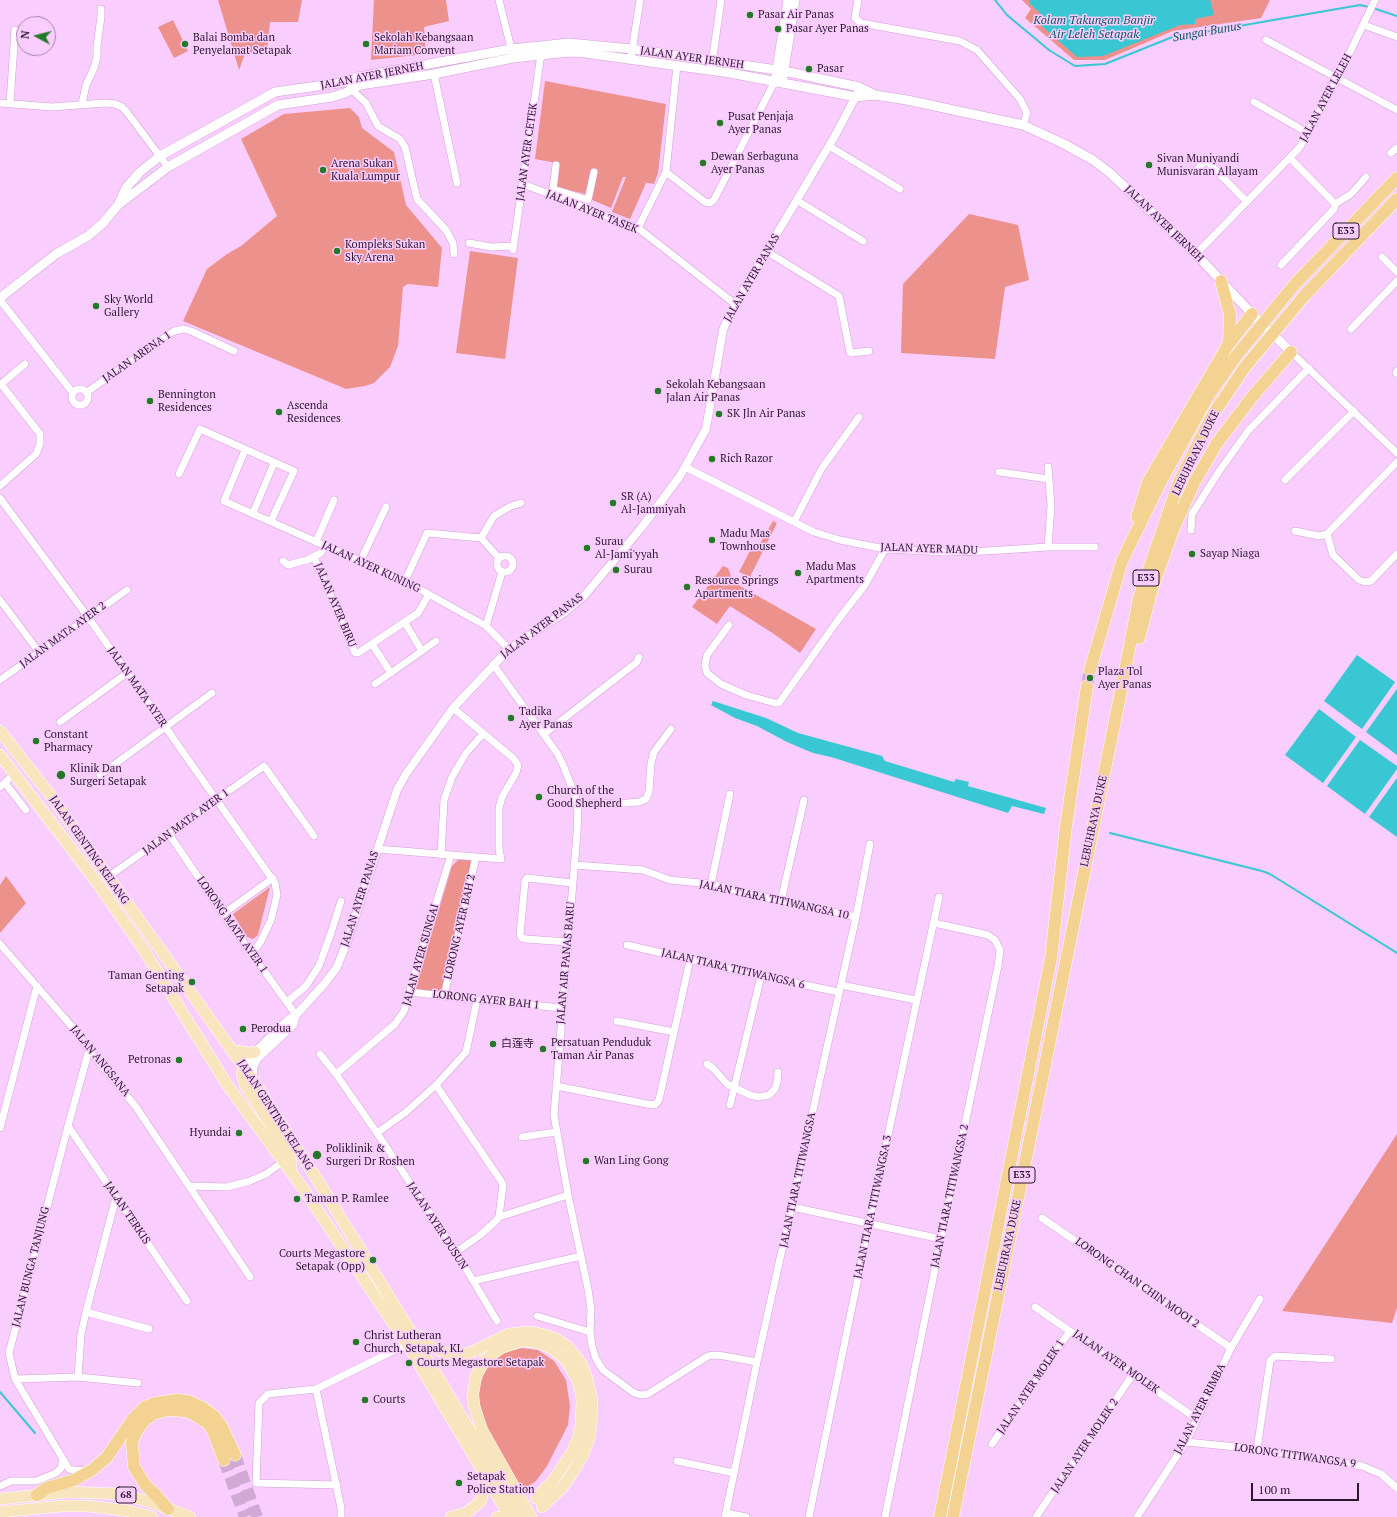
<!DOCTYPE html>
<meta charset="utf-8">
<style>
body{margin:0}
#map{position:relative;width:1397px;height:1517px;overflow:hidden;background:#facdff;font-family:"PT Serif",serif}
canvas{display:block}
.north{position:absolute;left:16px;top:16px;width:40px;height:40px;box-sizing:border-box;background:#facdff;border:1px solid #a784ab;border-radius:50%;rotate:277deg;font-size:11px;font-weight:700;line-height:16px;text-align:center;color:#2b172e}
.north::after{content:'';display:block;margin:auto;width:14px;height:18px;background:#247926;clip-path:polygon(50% 0,100% 100%,50% 72%,0 100%)}
.scale{position:absolute;left:1251px;top:1483px;width:108px;height:18px;box-sizing:border-box;border:2px solid #2b172e;border-top:0;padding-left:5px;font-size:12px;line-height:14px;white-space:nowrap;color:#2b172e;-webkit-text-stroke:3px #facdff;paint-order:stroke}
</style>
<div id="map">
<canvas width="1397" height="1517"></canvas>
<div class="north">N</div>
<div class="scale">100 m</div>
</div>
<script>
const ctx = document.querySelector('canvas').getContext('2d');
ctx.lineJoin = 'round';
function paint(path, color) { ctx.fillStyle = color; ctx.fill(path, 'evenodd'); }
const shape = rows => new Path2D(rows.map(r => 'M' + r).join(''));
function trace(path, color, width, dash) { ctx.strokeStyle = color; ctx.lineWidth = width; ctx.lineCap = dash ? 'butt' : 'round'; ctx.setLineDash(dash || []); ctx.stroke(path); }
function label(font, color, halo, rows, align = 'center') {
  ctx.font = font + ' "PT Serif","Noto Sans SC",serif'; ctx.lineWidth = 3; ctx.setLineDash([]); ctx.textBaseline = 'middle'; ctx.strokeStyle = halo; ctx.fillStyle = color; for (const [text, x, y, turn = 0] of rows) {
    ctx.save(); ctx.translate(x, y); ctx.rotate((+turn || 0) * Math.PI / 180); ctx.textAlign = isNaN(turn) ? turn : align; if (halo) ctx.strokeText(text, 0, 0); ctx.fillText(text, 0, 0); ctx.restore();
  }
}
paint(shape([
 [218,0,302,0,298,22,270,22,267,52,245,54,239,70],
 [374,0,446,0,449,21,424,27,426,54,371,60],
 [1022,0,1270,0,1261,18,1173,31,1105,60,1074,60,1025,18,1031,9],
 [173,20,188,51,174,58,158,27],
 [545,81,666,104,658,173,654,184,642,182,646,183,630,219,612,212,626,177,623,177,611,208,590,199,596,170,592,169,586,194,554,187,557,163,535,159],
 [350,108,359,117,362,128,394,152,406,205,442,248,438,287,408,284,403,287,398,346,390,367,374,383,365,386,346,389,183,321,207,269,227,254,241,246,277,216,241,139,284,114],
 [969,214,1018,225,1029,280,1005,287,995,359,901,353,903,284],
 [470,251,518,258,505,359,456,353],
 [773,521,777,523,750,577,739,572,752,547,757,549],
 [723,566,728,568,733,582,816,629,800,653,774,634,730,606,717,624,692,607],
 [465,859,470,860,471,863,441,993,415,989,452,866,458,860],
 [6,876,26,903,0,933,0,885],
 [270,887,258,935,253,939,247,937,233,914],
 [1397,1134,1397,1308,1392,1323,1282,1311],
 [522,1348,538,1350,554,1361,566,1380,570,1406,568,1425,547,1466,536,1481,521,1491,489,1436,482,1416,478,1392,483,1375,490,1362,506,1352]
]), '#ed918c');
paint(shape([
 [1029,0,1210,0,1214,15,1195,19,1195,24,1180,25,1103,56,1077,57,1036,21,1042,15,1030,4],
 [1357,655,1395,682,1362,729,1324,701],
 [1397,689,1397,755,1366,732],
 [713,701,766,718,798,733,882,756,885,761,954,782,956,779,969,782,968,786,1046,808,1044,814,1012,806,1008,813,831,757,813,753,787,742,757,726,735,718,711,705],
 [1319,709,1356,737,1323,783,1285,755],
 [1360,740,1397,766,1397,769,1365,814,1327,786],
 [1397,778,1397,837,1369,817]
]), '#38c7d3');
trace(shape([
 [995,0,1007,15,1049,50,1075,66,1105,64,1170,38,1360,5,1369,7],
 [1373,8,1397,16],
 [1110,833,1262,871,1270,874,1397,953],
 [0,1392,35,1433]
]), '#38c7d3', 2);
trace(shape([
 [1087,686,1090,670],
 [235,1455,257,1517],
 [224,1460,245,1517]
]), '#d1a9d5', 12, [12, 6]);
const minor = shape([
 [499,0,512,52],
 [858,0,855,18,861,23,960,41,977,50,1020,99,1027,113,1023,125],
 [1364,25,1397,37],
 [1266,40,1397,110],
 [631,58,640,0],
 [711,70,721,0],
 [434,74,457,183],
 [351,89,366,103,378,126,400,139,405,147,417,199,446,230,453,243,454,254],
 [1254,102,1308,133],
 [0,103,52,107,105,103,115,104,122,107,126,111,168,167],
 [10,103,15,30],
 [82,104,86,85,94,68,97,57,97,46,101,17,101,9],
 [829,146,900,189],
 [1391,153,1397,148],
 [1290,158,1335,204],
 [666,172,705,202,710,203,714,200,775,81],
 [1195,172,1204,162,1208,162,1247,202],
 [523,184,638,228,735,304],
 [553,189,588,200,594,172],
 [551,191,553,189,556,165],
 [798,201,863,241],
 [638,228,666,172,677,65],
 [469,243,491,247,514,246],
 [513,250,541,54],
 [766,251,839,296,850,352,852,353,869,351],
 [1196,254,1300,147,1337,79,1375,0],
 [1382,257,1397,272],
 [1281,265,1334,209,1335,204,1351,194,1366,177],
 [0,300,73,393],
 [1351,329,1397,281],
 [1291,352,1397,453],
 [1396,373,1397,371],
 [0,385,25,364],
 '72 397a8 8 0 1 1 16 0a8 8 0 1 1-16 0Z',
 [87,392,174,331,184,329,191,331,234,351],
 [245,450,224,501,405,581,486,626,509,649],
 [685,467,814,532,840,540,885,549,946,552,986,551,1048,547,1095,547],
 [999,472,1049,479],
 [179,474,200,429,294,471,271,521],
 [1285,480,1354,411],
 [0,486,36,454,40,444,40,434,1,384],
 [0,498,88,617,275,883,277,895,271,920,261,941,252,954],
 [253,513,274,463],
 [794,522,822,468,859,417],
 [1191,530,1192,514,1220,470,1248,431,1309,368],
 [1295,531,1319,536,1327,534,1333,555,1359,580,1365,582,1371,581,1397,554],
 [1327,534,1397,462],
 [316,542,334,500],
 [1048,547,1051,506,1048,467],
 '497 564a8 8 0 1 1 16 0a8 8 0 1 1-16 0Z',
 [314,557,355,653,358,653,418,613,429,594],
 [499,558,481,538,494,516,511,506,521,503],
 [283,561,288,565,307,560,321,553,325,546],
 [360,562,386,507],
 [405,581,427,533,481,538],
 [0,600,39,652],
 [405,623,422,651],
 [729,625,707,655,705,665,707,673,721,684,746,695,775,703,779,703,838,620,865,585,885,549],
 [486,626,502,572],
 [372,644,391,673],
 [493,664,557,753,564,767,578,804,577,833,554,1115,568,1195,588,1289,591,1310,590,1332,592,1346,596,1359,603,1370,634,1393,641,1395,648,1394,708,1356,715,1355,724,1356,757,1362],
 [0,680,127,590],
 [375,684,436,641],
 [60,722,127,673],
 [544,734,637,662,639,657],
 [100,775,212,693],
 [5,783,26,810],
 [0,787,14,774],
 [578,804,627,803,639,802,646,799,649,792,651,763,654,752,671,729],
 [169,834,223,914,296,1015],
 [377,849,501,859,499,849,499,808,502,797,516,773,518,765,513,758,453,708],
 [441,855,444,800,452,777,466,753,483,734],
 [574,865,643,870,670,880,711,884,781,901,856,917],
 [108,877,264,766,314,836],
 [711,884,730,794],
 [781,901,804,800],
 [223,914,273,878],
 [568,942,526,939,522,938,520,935,525,881,527,878,572,883],
 [0,944,74,1029,89,1050,136,1107,250,1277],
 [627,945,761,976,839,992],
 [841,985,916,1000],
 [410,992,477,1000,562,1008],
 [444,996,476,857],
 [287,1002,306,986,319,966,331,933,341,901],
 [617,1021,674,1032],
 [320,1054,336,1074,377,1133,456,1252,497,1321],
 [707,1064,713,1068,727,1084,750,1095,758,1097,769,1095,775,1089,777,1083,778,1072],
 [336,1074,395,1024,404,1011,418,962,451,855],
 [436,1085,503,1184,499,1217,495,1222,479,1236,456,1252],
 [556,1086,652,1105,656,1104,659,1100,690,960],
 [730,1105,761,976],
 [68,1126,187,1301],
 [0,1128,37,986],
 [377,1133,406,1112,436,1085,466,1052,477,1000],
 [522,1137,556,1132],
 [190,1186,227,1187,250,1181,266,1174,284,1161],
 [792,1207,941,1239],
 [499,1217,568,1195],
 [1042,1218,1231,1348],
 [473,1281,581,1256],
 [1035,1307,1197,1419],
 [86,1312,149,1329],
 [537,1316,590,1332],
 [78,1377,81,1334,86,1312,116,1197],
 [15,1379,78,1377,138,1383],
 [316,1389,341,1508,341,1517],
 [1186,1442,1257,1449,1362,1466,1381,1474,1397,1488],
 [992,1444,1070,1331],
 [1257,1449,1270,1361,1275,1356,1331,1359],
 [63,1459,69,1469,73,1470,87,1471],
 [677,1461,734,1473],
 [337,1485,256,1483,259,1403,268,1394,316,1389,407,1344],
 [0,1486,11,1481,36,1481,56,1473,61,1468,63,1459,15,1379,9,1353,68,1126,89,1050],
 [726,1513,746,1517],
 [725,1517,757,1362,856,917,870,844],
 [809,1517,869,1224,939,897],
 [885,1517,941,1239,998,966,1000,950,995,940,988,935,934,923],
 [1036,1517,1133,1374],
 [1137,1517,1186,1442,1231,1348,1260,1299]
]);
const tertiary = shape([
 [244,1067,255,1052,271,1036,288,1020,296,1015,325,983,337,967,347,942,397,790,406,774,453,708,509,649,565,612,584,596,642,527,680,476,706,429,723,330,731,311,836,134,858,92],
 [253,1080,253,1068,257,1059,293,1025,296,1015]
]);
const secondary = shape([
 [776,75,788,0],
 [783,77,795,0],
 [118,205,168,167,278,105,332,97,345,93,360,85,434,74,513,58,569,52,585,53,730,73,856,97,875,95,907,100,1023,125,1064,144,1093,160,1110,173,1196,254,1252,314,1291,352],
 [0,298,56,254,88,236,103,223,118,205,126,188,140,172,160,156,275,92,346,82,358,77,511,49,569,43,632,49,784,71,859,87,875,95]
]);
const primary = shape([
 [0,731,51,796,253,1080,315,1176,412,1334,522,1517],
 [0,755,98,884,142,947,226,1083,305,1191,407,1344,510,1517],
 [231,1050,249,1053,255,1052],
 [244,1067,242,1074,245,1085,290,1155,291,1170],
 [415,1335,421,1337,430,1346,440,1351,447,1353,463,1354,470,1353,509,1334,527,1332,537,1333,549,1336,558,1340,568,1347,577,1358,581,1363,587,1378,592,1401,591,1424,589,1439,583,1455,573,1472,562,1488,542,1507],
 [0,1499,67,1492,121,1494,150,1502,190,1517],
 [0,1512,62,1506,88,1506,129,1511,152,1517],
 [451,1517,466,1513,480,1502,484,1491,484,1473],
 [497,1517,498,1517],
 [531,1517,482,1430,474,1406,473,1394,476,1376,485,1360,501,1348,521,1341,532,1342,541,1344,551,1348,566,1360,578,1381,582,1399,581,1424,578,1438,572,1452,553,1481,536,1498]
]);
const motorway = shape([
 [1221,281,1230,315,1229,343],
 [1295,284,1397,178],
 [1305,295,1397,199],
 [1137,517,1148,482,1228,345,1252,314],
 [1139,638,1152,589,1173,530,1194,483,1217,443,1252,397,1291,352],
 [1090,670,1122,561,1160,483,1208,396,1237,355],
 [37,1495,46,1488,74,1480,92,1470,107,1457,133,1419,145,1407,156,1403,177,1400,188,1401,203,1408,214,1416,222,1427,235,1455],
 [168,1509,156,1495,146,1486,134,1467,132,1443,136,1432,143,1422,153,1414,167,1410,186,1411,193,1414,208,1423,213,1431,224,1460],
 [940,1517,1051,958,1066,826,1087,686],
 [953,1517,1122,686,1139,598,1179,482,1212,416,1245,367]
]);
trace(minor, '#d39dd9', 8);
trace(tertiary, '#d39dd9', 9);
trace(secondary, '#d39dd9', 10);
trace(primary, '#fff', 12);
trace(motorway, '#fff', 13);
trace(minor, '#fff', 7);
trace(tertiary, '#fff', 8);
trace(secondary, '#fff', 9);
trace(primary, '#f8e5be', 11);
trace(motorway, '#f4d392', 12);
const motorwayBridge = shape([
 [1237,355,1295,284],
 [1245,367,1305,295]
]);
trace(motorwayBridge, '#fff', 13, []);
trace(motorwayBridge, '#f4d392', 12);
for (const [x, y, r, color] of [
 [750,15,4,"#247926"],
 [778,29,4,"#247926"],
 [185,44,4,"#247926"],
 [366,44,4,"#247926"],
 [809,69,4,"#247926"],
 [720,123,4,"#247926"],
 [703,163,4,"#247926"],
 [1149,165,4,"#247926"],
 [323,170,4,"#247926"],
 [337,251,4,"#247926"],
 [96,306,4,"#247926"],
 [658,391,4,"#247926"],
 [150,401,4,"#247926"],
 [279,412,4,"#247926"],
 [719,414,4,"#247926"],
 [712,459,4,"#247926"],
 [613,503,4,"#247926"],
 [712,540,4,"#247926"],
 [587,548,4,"#247926"],
 [1192,554,4,"#247926"],
 [616,570,4,"#247926"],
 [798,573,4,"#247926"],
 [687,587,4,"#247926"],
 [1090,678,4,"#247926"],
 [511,718,4,"#247926"],
 [36,741,4,"#247926"],
 [61,775,5,"#247926"],
 [539,797,4,"#247926"],
 [192,982,4,"#247926"],
 [243,1029,4,"#247926"],
 [493,1044,4,"#247926"],
 [543,1049,4,"#247926"],
 [179,1060,4,"#247926"],
 [239,1133,4,"#247926"],
 [317,1155,5,"#247926"],
 [586,1161,4,"#247926"],
 [297,1199,4,"#247926"],
 [373,1260,4,"#247926"],
 [356,1342,4,"#247926"],
 [409,1363,4,"#247926"],
 [365,1400,4,"#247926"],
 [459,1483,4,"#247926"]
]) { const dot = new Path2D(); dot.arc(x, y, r, 0, 2 * Math.PI); ctx.fillStyle = color; ctx.fill(dot); trace(dot, '#facdff', 1.5); }
for (const [x, y, w] of [
 [1346,231,26],
 [1146,578,26],
 [1022,1175,26],
 [126,1495,20]
]) { const box = new Path2D(); box.roundRect(x - w / 2, y - 8, w, 16, 3); ctx.fillStyle = '#facdff'; ctx.fill(box); trace(box, '#2b172e', 1); }
label('bold 10px', '#2b172e', null, [
 ["E33",1346,231],
 ["E33",1146,578],
 ["E33",1022,1175],
 ["68",126,1495]
]);
label('11px', '#2b172e', '#facdff', [
 ["Pasar Air Panas",758,15],
 ["Pasar Ayer Panas",786,29],
 ["Balai Bomba dan",193,38],
 ["Penyelamat Setapak",193,51],
 ["Sekolah Kebangsaan",374,38],
 ["Mariam Convent",374,51],
 ["Pasar",817,69],
 ["Pusat Penjaja",728,117],
 ["Ayer Panas",728,130],
 ["Dewan Serbaguna",711,157],
 ["Ayer Panas",711,170],
 ["Sivan Muniyandi",1157,159],
 ["Munisvaran Allayam",1157,172],
 ["Arena Sukan",331,164],
 ["Kuala Lumpur",331,177],
 ["Kompleks Sukan",345,245],
 ["Sky Arena",345,258],
 ["Sky World",104,300],
 ["Gallery",104,313],
 ["Sekolah Kebangsaan",666,385],
 ["Jalan Air Panas",666,398],
 ["Bennington",158,395],
 ["Residences",158,408],
 ["Ascenda",287,406],
 ["Residences",287,419],
 ["SK Jln Air Panas",727,414],
 ["Rich Razor",720,459],
 ["SR (A)",621,497],
 ["Al-Jammiyah",621,510],
 ["Madu Mas",720,534],
 ["Townhouse",720,547],
 ["Surau",595,542],
 ["Al-Jami'yyah",595,555],
 ["Sayap Niaga",1200,554],
 ["Madu Mas",806,567],
 ["Apartments",806,580],
 ["Surau",624,570],
 ["Resource Springs",695,581],
 ["Apartments",695,594],
 ["Plaza Tol",1098,672],
 ["Ayer Panas",1098,685],
 ["Tadika",519,712],
 ["Ayer Panas",519,725],
 ["Constant",44,735],
 ["Pharmacy",44,748],
 ["Klinik Dan",70,769],
 ["Surgeri Setapak",70,782],
 ["Church of the",547,791],
 ["Good Shepherd",547,804],
 ["Taman Genting",184,976,"right"],
 ["Setapak",184,989,"right"],
 ["Perodua",251,1029],
 ["Persatuan Penduduk",551,1043],
 ["Taman Air Panas",551,1056],
 ["白莲寺",501,1044],
 ["Petronas",171,1060,"right"],
 ["Hyundai",231,1133,"right"],
 ["Poliklinik &",326,1149],
 ["Surgeri Dr Roshen",326,1162],
 ["Wan Ling Gong",594,1161],
 ["Taman P. Ramlee",305,1199],
 ["Courts Megastore",365,1254,"right"],
 ["Setapak (Opp)",365,1267,"right"],
 ["Christ Lutheran",364,1336],
 ["Church, Setapak, KL",364,1349],
 ["Courts Megastore Setapak",417,1363],
 ["Courts",373,1400],
 ["Setapak",467,1477],
 ["Police Station",467,1490]
], 'left');
label('11px', '#2b172e', '#facdff', [
 ["JALAN AYER JERNEH",692,58,8],
 ["JALAN AYER JERNEH",372,76,-11],
 ["JALAN AYER LELEH",1326,98,-62],
 ["JALAN AYER CETEK",527,152,-82],
 ["JALAN AYER TASEK",592,212,22],
 ["JALAN AYER JERNEH",1164,224,44],
 ["JALAN AYER PANAS",752,278,-60],
 ["JALAN ARENA 1",137,357,-35],
 ["LEBUHRAYA DUKE",1196,453,-64],
 ["JALAN AYER MADU",929,549,2],
 ["JALAN AYER KUNING",371,567,25],
 ["JALAN AYER BIRU",335,605,67],
 ["JALAN AYER PANAS",542,626,-37],
 ["JALAN MATA AYER 2",63,635,-36],
 ["JALAN MATA AYER",137,687,55],
 ["LEBUHRAYA DUKE",1094,821,-78],
 ["JALAN MATA AYER 1",186,822,-36],
 ["JALAN GENTING KELANG",89,850,55],
 ["JALAN AYER PANAS",360,899,-72],
 ["JALAN TIARA TITIWANGSA 10",774,900,12],
 ["LORONG MATA AYER 1",232,925,55],
 ["LORONG AYER BAH 2",460,927,-77],
 ["JALAN AYER SUNGAI",421,955,-74],
 ["JALAN AIR PANAS BARU",566,963,-85],
 ["JALAN TIARA TITIWANGSA 6",733,969,13],
 ["LORONG AYER BAH 1",486,1000,6],
 ["JALAN ANGSANA",100,1061,51],
 ["JALAN GENTING KELANG",275,1115,57],
 ["JALAN TIARA TITIWANGSA",798,1180,-78],
 ["JALAN TIARA TITIWANGSA 2",950,1196,-78],
 ["JALAN TIARA TITIWANGSA 3",873,1207,-78],
 ["JALAN TERKIS",127,1213,56],
 ["JALAN AYER DUSUN",437,1226,57],
 ["LEBUHRAYA DUKE",1008,1245,-78],
 ["JALAN BUNGA TANJUNG",31,1267,-76],
 ["LORONG CHAN CHIN MOOI 2",1137,1283,35],
 ["JALAN AYER MOLEK",1116,1362,35],
 ["JALAN AYER MOLEK 1",1031,1387,-56],
 ["JALAN AYER RIMBA",1200,1409,-63],
 ["JALAN AYER MOLEK 2",1085,1446,-56],
 ["LORONG TITIWANGSA 9",1295,1456,8]
]);
label('italic 12px', '#03585e', '#facdff', [
 ["Kolam Takungan Banjir",1094,21],
 ["Air Leleh Setapak",1094,35],
 ["Sungai Bunus",1207,32,-10]
]);
</script>
